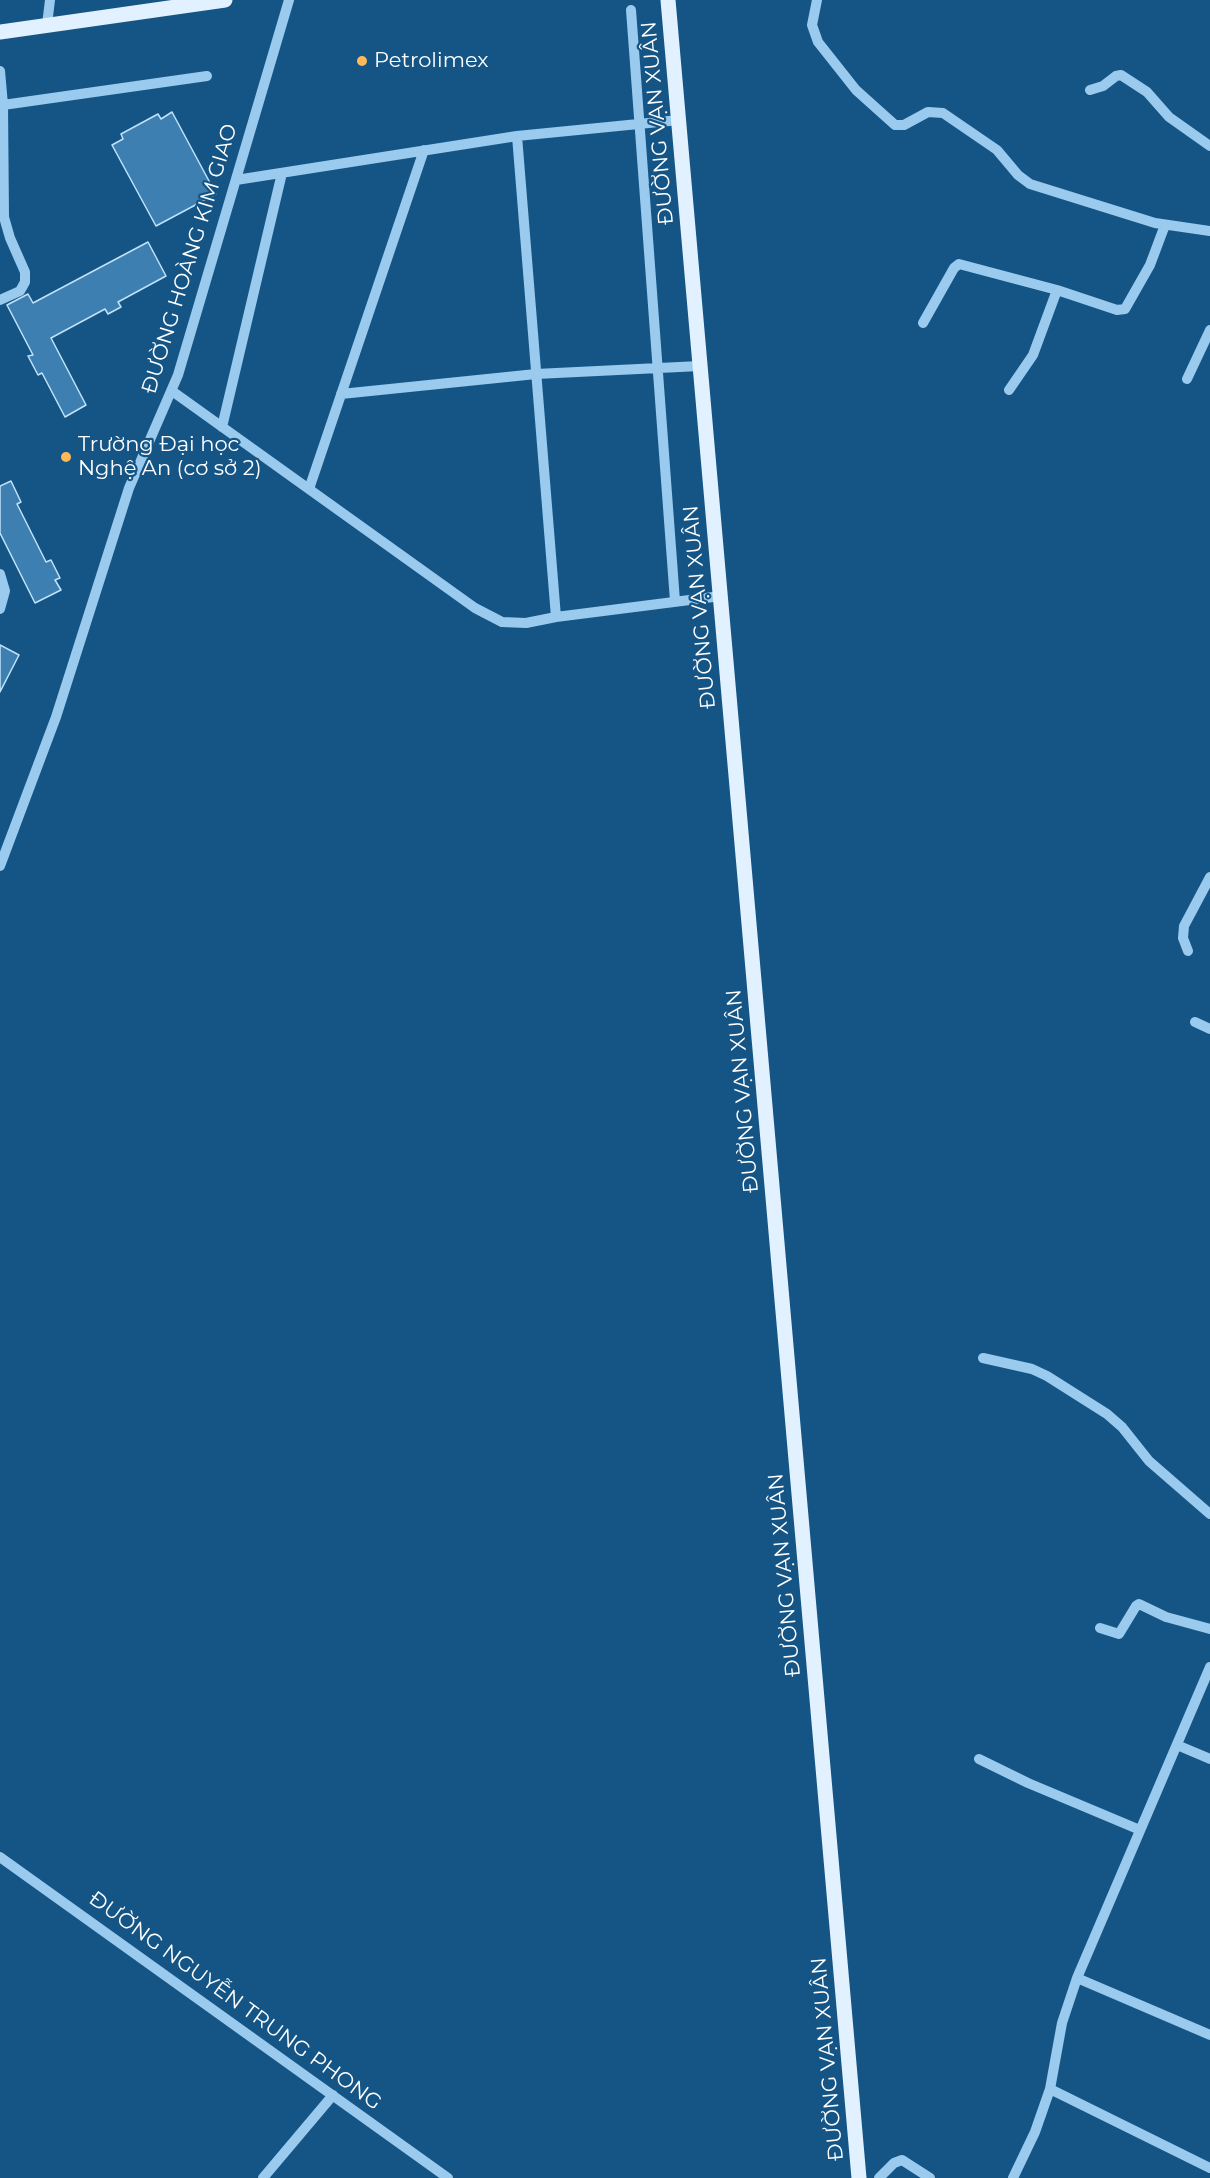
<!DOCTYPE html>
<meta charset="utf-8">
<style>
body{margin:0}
canvas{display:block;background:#155586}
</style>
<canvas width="1210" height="2178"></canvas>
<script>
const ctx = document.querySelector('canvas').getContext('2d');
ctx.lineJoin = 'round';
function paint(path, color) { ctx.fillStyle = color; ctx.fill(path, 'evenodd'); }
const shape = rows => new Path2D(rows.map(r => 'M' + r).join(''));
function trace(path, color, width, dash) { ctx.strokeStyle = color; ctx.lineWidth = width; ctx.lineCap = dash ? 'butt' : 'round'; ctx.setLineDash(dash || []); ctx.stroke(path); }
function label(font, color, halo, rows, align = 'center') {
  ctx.font = font + ' Montserrat,sans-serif'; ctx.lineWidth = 4.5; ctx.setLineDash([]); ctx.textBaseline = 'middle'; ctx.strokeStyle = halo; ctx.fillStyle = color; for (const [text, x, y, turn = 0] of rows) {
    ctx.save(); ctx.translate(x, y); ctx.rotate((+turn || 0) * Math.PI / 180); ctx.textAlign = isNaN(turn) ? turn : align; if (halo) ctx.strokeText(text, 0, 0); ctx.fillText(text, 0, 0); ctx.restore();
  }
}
const building = shape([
 [172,112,216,194,156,226,112,145,123,139,121,134,158,114,161,119,172,112],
 [148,242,166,276,118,302,121,307,108,314,105,309,51,338,86,405,65,417,42,373,38,375,28,356,33,355,7,305,28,294,33,303,148,242],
 [11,481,21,502,17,504,46,562,51,560,60,578,55,580,61,590,35,603,0,533,0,486,11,481],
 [0,645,19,655,0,692,0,645]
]);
paint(building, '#3d7fb0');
trace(building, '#c0e2fa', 1.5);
trace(shape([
 [817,0,812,25,818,42,856,90,895,125,904,125,928,112,943,113,997,150,1018,175,1030,184,1155,223,1210,231],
 [631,10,675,601],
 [47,25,50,0],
 [0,71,3,105,4,217,10,238,25,272,25,282,20,291,0,300],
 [1090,90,1103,86,1116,76,1121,75,1147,92,1169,117,1210,146],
 [3,105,207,76],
 [517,136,556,617],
 [236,180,517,136,679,120],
 [923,323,954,268,959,264,1057,290,1117,310,1125,309,1150,265,1165,225],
 [1187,379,1210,330],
 [1009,390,1033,355,1057,290],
 [172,391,475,608,502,622,526,623,556,617,721,596],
 [341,394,536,374,700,366],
 [222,427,282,173],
 [309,489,424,150],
 [0,574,5,591,0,609],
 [0,866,56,717,129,488,178,375,289,0],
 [1188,951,1183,938,1184,926,1210,877],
 [1195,1022,1210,1029],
 [983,1358,1032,1369,1047,1376,1107,1414,1122,1427,1149,1461,1210,1514],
 [1100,1628,1119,1634,1136,1606,1139,1604,1166,1617,1210,1629],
 [1177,1745,1210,1759],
 [979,1759,1028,1783,1140,1830],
 [0,1857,448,2178],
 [1077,1978,1210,2035],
 [1050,2089,1210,2168],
 [263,2178,333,2095],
 [879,2178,894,2163,902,2160,930,2178],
 [1013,2178,1035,2132,1050,2089,1062,2023,1077,1978,1210,1667]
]), '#9acbee', 10);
trace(shape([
 [668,0,859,2178],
 [0,32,225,0]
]), '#e1f1ff', 15);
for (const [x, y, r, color] of [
 [362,61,6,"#ffb957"],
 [66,457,6,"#ffb957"]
]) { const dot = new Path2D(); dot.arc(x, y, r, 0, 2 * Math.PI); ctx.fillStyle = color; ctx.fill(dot); trace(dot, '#155586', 2); }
label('21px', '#fff', '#155586', [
 ["Petrolimex",374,61],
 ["Trường Đại học",78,445],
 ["Nghệ An (cơ sở 2)",78,469]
], 'left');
label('21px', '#fff', '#155586', [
 ["ĐƯỜNG VẠN XUÂN",658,123,-95],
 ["ĐƯỜNG HOÀNG KIM GIAO",190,259,-73],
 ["ĐƯỜNG VẠN XUÂN",700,607,-95],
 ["ĐƯỜNG VẠN XUÂN",743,1091,-95],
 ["ĐƯỜNG VẠN XUÂN",785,1575,-95],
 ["ĐƯỜNG NGUYỄN TRUNG PHONG",235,2001,36],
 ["ĐƯỜNG VẠN XUÂN",828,2059,-95]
]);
</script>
